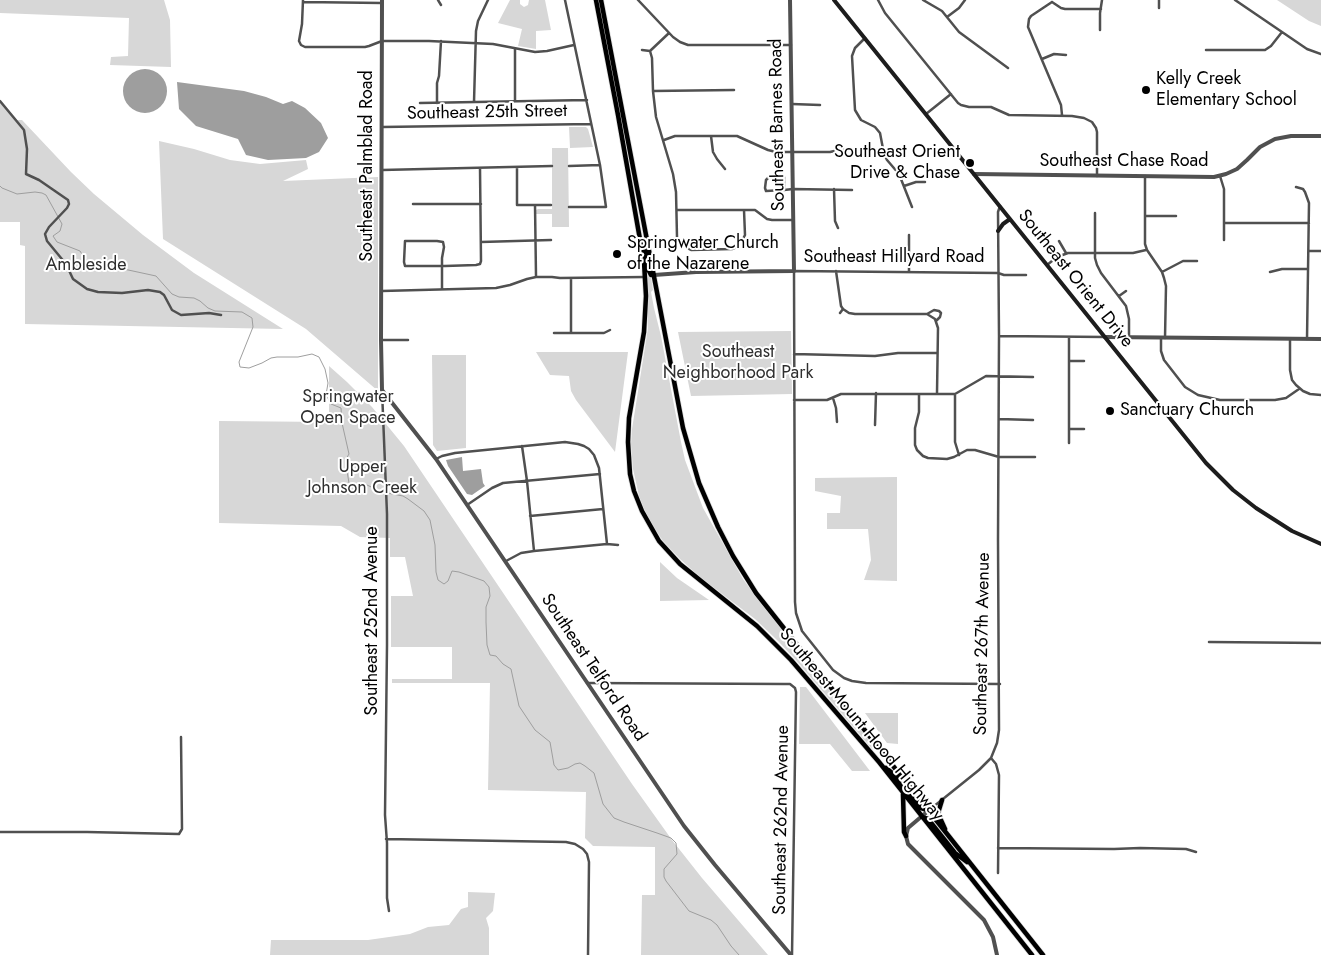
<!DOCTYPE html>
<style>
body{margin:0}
canvas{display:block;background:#fff}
</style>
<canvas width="1321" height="955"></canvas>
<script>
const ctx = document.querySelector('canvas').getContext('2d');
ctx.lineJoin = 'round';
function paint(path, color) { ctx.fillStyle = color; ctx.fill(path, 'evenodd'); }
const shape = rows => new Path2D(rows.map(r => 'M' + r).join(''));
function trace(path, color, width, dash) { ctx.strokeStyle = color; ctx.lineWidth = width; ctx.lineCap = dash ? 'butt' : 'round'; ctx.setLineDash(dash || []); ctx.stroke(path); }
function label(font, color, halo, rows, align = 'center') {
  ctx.font = font + ' Jost,sans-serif'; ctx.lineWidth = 4; ctx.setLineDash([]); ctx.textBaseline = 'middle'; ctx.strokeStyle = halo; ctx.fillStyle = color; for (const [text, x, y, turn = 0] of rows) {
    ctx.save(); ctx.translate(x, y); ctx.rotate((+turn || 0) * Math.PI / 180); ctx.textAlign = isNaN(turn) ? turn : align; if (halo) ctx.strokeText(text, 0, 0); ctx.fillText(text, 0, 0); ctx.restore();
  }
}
paint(shape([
 [0,0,164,0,170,20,171,67,110,65,111,57,128,56,129,18,0,13],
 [510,0,520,0,520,4,524,7,528,5,529,0,545,0,551,30,536,31,536,49,518,46,522,29,498,23],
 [1277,0,1321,0,1321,26,1309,21],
 [0,100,17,120,22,120,71,172,94,194,143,235,194,273,283,329,25,324,25,246,20,245,20,222,0,222],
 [569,127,586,127,588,129,593,147,570,148],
 [159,141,194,149,230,160,260,164,306,160,308,169,283,181,378,177,378,391,306,329,163,239],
 [552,148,568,148,569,227,552,227,552,214,536,214,536,210,538,209,552,209],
 [648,276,651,277,653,290,651,292,654,308,661,336,681,442,685,460,703,508,743,579,757,598,875,748,873,750,795,659,778,641,755,619,701,578,680,559,663,541,653,526,645,511,639,496,633,469,631,444,632,429,648,328],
 [791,331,792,394,691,396,678,332],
 [536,352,628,352,615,452,576,400,571,391,569,376,550,375],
 [432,355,466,355,466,448,437,451,433,445],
 [329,366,347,382,372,407,404,446,632,784,672,840,702,878,768,955,641,955,642,895,655,895,655,847,593,846,585,838,586,792,488,790,490,683,392,683,392,679,452,679,452,647,391,647,391,596,413,596,405,557,390,557,390,538,360,537,341,526,219,523,219,421,329,422],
 [897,477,897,581,864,580,871,560,868,529,827,529,827,513,840,513,841,496,815,491,815,478],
 [660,562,677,578,709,600,660,601],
 [800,687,806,687,870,771,852,771,830,744,799,744],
 [865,713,898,713,898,744,887,743],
 [468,892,495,893,493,911,486,918,489,928,489,955,270,955,271,940,368,940,410,934,428,927,449,925,461,909,468,907]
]), '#d7d7d7');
paint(shape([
 '123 91a22 22 0 1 1 44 0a22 22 0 1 1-44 0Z',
 [177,82,244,91,266,97,283,104,292,101,305,108,321,123,328,138,319,152,306,158,268,160,246,155,238,139,196,126,179,109],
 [462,457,463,471,481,469,483,483,485,486,472,495,467,494,448,466,446,460]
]), '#9e9e9e');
trace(shape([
 [0,186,2,188,17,194,35,192,42,193,46,195,62,224,60,231,53,236,57,242,80,251,85,259,90,263,103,267,119,268,156,276,172,294,179,297,194,298,200,301,208,308,215,311,242,312,252,318,253,327,239,362,240,367,249,368,262,363,271,358,277,357,298,357,312,354,319,357,325,369,328,383,326,395,331,404,341,408,342,423,349,454,346,459,346,465,349,483,352,485,357,486,367,485,382,492,403,496,408,499,424,511,430,520,435,545,436,572,438,580,444,584,448,581,452,571,459,572,484,581,489,587,490,596,486,607,486,622,487,645,490,655,496,656,503,664,511,669,519,706,535,730,550,742,554,765,558,770,568,768,575,764,580,763,585,766,594,773,603,804,614,818,624,822,657,833,671,838,676,843,677,854,664,869,664,877,666,881,689,911,711,920,717,925,731,946,739,955]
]), '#9e9e9e', 1);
const trunk = shape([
 [596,0,618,115,644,262,646,296,644,332,629,418,628,442,630,474,634,491,642,511,659,541,680,564,757,626,791,660,879,762,1032,955],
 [601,0,683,428,699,483,718,527,733,556,756,593,1043,955],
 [644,244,649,271,651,275,654,275],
 [886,768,896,776,921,808,927,810],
 [903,794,904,832,906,836],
 [942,800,938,813,940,818,945,829],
 [922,817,928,819,955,853,967,862]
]);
trace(trunk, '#dbdbdb', 6);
trace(shape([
 [303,0,302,24,299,41,301,45,305,47,365,47,369,46,382,41,429,41,493,44,535,52,547,51,574,45],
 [438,0,441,5],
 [565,0,600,165,606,207,569,207],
 [638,0,673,37,680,42,688,45,791,45],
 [878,0,885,13,958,103,961,105,969,107,991,107,1009,115,1072,116,1084,118,1092,122,1096,128,1097,132,1097,176],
 [923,0,942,11,959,32,1008,68],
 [1159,0,1159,8],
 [1235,0,1307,49,1321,54],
 [303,2,382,3],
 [1052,2,1031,16,1029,19,1028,27,1061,105,1062,115],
 [1052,2,1061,8,1065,9,1101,9],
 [947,17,959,8,965,0],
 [1100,30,1100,13,1102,0],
 [865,38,855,48,852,56,855,110,861,120,875,127,880,133,884,154,887,160,899,174,912,207],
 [515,49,515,101],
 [642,50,650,51,669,33],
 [1206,50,1265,50,1271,46,1282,32],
 [650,51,652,58,653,91,656,117,673,174,676,192,677,237,680,242,687,248,691,250,732,249,737,247,740,245,745,235,744,210],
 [1042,59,1054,54,1066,55],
 [653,91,734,90],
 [0,101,24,130,27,149,26,174,39,180,68,200,69,204,67,208,49,227,45,234,47,241,66,264,73,279,87,289,98,292,122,293,148,290,160,292,164,295,172,310,181,315,209,313,221,315],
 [474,102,476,31,478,21,488,0],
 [420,103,587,100],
 [437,103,437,83,439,76,441,41],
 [792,104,820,105],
 [926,114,951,94],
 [382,127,591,124],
 [711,136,713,152,717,159,725,169],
 [664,140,675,136,737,136,768,150,776,152,830,152,843,149,876,150,882,149],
 [569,166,600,165],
 [517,167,517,205,551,205],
 [382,170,552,166],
 [1145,176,1145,244,1147,250,1162,272,1164,278,1166,286,1165,338],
 [1220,176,1224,189,1224,240],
 [904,186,916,182,925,182],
 [1296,187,1303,189,1305,192,1309,203,1307,339],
 [834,189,835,221,838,228],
 [784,190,784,177,769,177,766,180,765,188,766,191,784,190,793,189,852,190],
 [413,204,481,204],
 [535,205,536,276],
 [677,210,755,210,767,219,772,220,793,220],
 [1095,213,1095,258,1097,265,1101,273,1126,306,1129,319,1129,338],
 [1145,216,1176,216],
 [1224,223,1309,223],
 [1059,241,1066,253],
 [481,242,551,240],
 [1309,251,1321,251],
 [1047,265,1057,257,1068,253,1133,253,1146,250],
 [836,271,841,306,843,309],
 [909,272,909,235],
 [1162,272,1183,261,1197,261],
 [1270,272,1282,269,1308,269],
 [571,278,571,333],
 [442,289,442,258,444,247,443,242,437,241,405,241,404,262,405,266,445,266,476,265,480,264,481,261,480,168],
 [382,291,496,288,510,285,527,279,536,277,552,277,560,278,645,277],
 [1119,296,1126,291],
 [843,309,849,313,855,314,927,314,935,319,938,328,937,393],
 [840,313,843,309],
 [927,314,934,310,939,311,941,313,940,317,936,321],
 [554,333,604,333,610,330],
 [999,336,1105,337],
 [1069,337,1069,443],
 [1161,338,1161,351,1164,360,1185,387,1198,395,1220,400,1275,400,1286,398,1299,389],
 [1290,339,1290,370,1292,380,1296,385,1303,391,1310,394,1321,395],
 [381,340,408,340],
 [794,354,875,356,898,353,937,353],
 [1069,361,1084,361],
 [382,390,387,514,387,645,385,815,387,843,387,898,389,911],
 [919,394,919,412,915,428,915,445,917,450,923,456,928,458,947,459,954,457,967,450,975,450,999,457,1035,457],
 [955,394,955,442,959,455],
 [833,398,836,408,837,422],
 [794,400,827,400,841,394,955,394,986,376,1033,377],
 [999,419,1033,420],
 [875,425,876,393],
 [1069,429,1084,429],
 [522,446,527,481,534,551],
 [436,459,442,456,455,453,565,442,578,444,584,446,589,449,594,455,599,468,607,544],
 [467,505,492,488,503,483,600,474],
 [530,516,603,509],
 [506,561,521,553,534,551,607,544,618,545],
 [1209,642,1321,643],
 [587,683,784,684,790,684,795,688,796,692,792,955],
 [1000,684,866,683,852,681,844,678,833,670,802,631,796,613,795,602,794,271,998,273,1004,275,1026,275],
 [991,758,996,764,999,775,998,873],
 [928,811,979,770,991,758,997,743,999,730,998,539,999,336,998,212,1000,206],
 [0,832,87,832,179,834,182,829,181,737],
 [386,839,566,842,575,844,583,849,587,854,589,862,588,955],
 [998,848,1114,849,1140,848,1186,849,1196,852]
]), '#505050', 2.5);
trace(shape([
 [382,0,381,340,382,390,436,459,684,826,715,865,791,955],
 [974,174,1214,177,1226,174,1237,169,1247,160,1260,147,1275,139,1291,136,1321,136],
 [654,275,696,272,794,271,790,0],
 [1105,337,1321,339],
 [928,811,908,828,906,836,908,844,984,920,993,937,997,955]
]), '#505050', 4);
trace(shape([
 [834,0,1206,463,1233,490,1256,508,1292,531,1321,544],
 [998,231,1003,224,1010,219]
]), '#1d1d1d', 4);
trace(trunk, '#000', 4.5);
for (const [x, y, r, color] of [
 [1146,90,5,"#000"],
 [970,163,5,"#000"],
 [617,254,5,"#000"],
 [1110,411,5,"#000"]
]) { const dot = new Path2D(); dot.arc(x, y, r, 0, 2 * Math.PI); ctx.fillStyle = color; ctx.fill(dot); trace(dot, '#fff', 2); }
label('18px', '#000', '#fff', [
 ["Kelly Creek",1156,80],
 ["Elementary School",1156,101],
 ["Southeast Orient",960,153,"right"],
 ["Drive & Chase",960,174,"right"],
 ["Springwater Church",627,244],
 ["of the Nazarene",627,265],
 ["Sanctuary Church",1120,411]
], 'left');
label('18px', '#000', '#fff', [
 ["Southeast 25th Street",487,113,-1],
 ["Southeast Barnes Road",778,125,-91],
 ["Southeast Chase Road",1124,162],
 ["Southeast Palmblad Road",368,166,-90],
 ["Southeast Hillyard Road",894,258],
 ["Southeast Orient Drive",1075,279,51],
 ["Southeast 252nd Avenue",373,621,-90],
 ["Southeast 267th Avenue",983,644,-89],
 ["Southeast Telford Road",593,668,56],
 ["Southeast Mount Hood Highway",861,725,50],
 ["Southeast 262nd Avenue",782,820,-89]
]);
label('18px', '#2e2e2e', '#fff', [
 ["Ambleside",86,266],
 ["Southeast",738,353],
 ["Neighborhood Park",738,374],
 ["Springwater",348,398],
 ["Open Space",348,419],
 ["Upper",362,468],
 ["Johnson Creek",362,489]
]);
</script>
